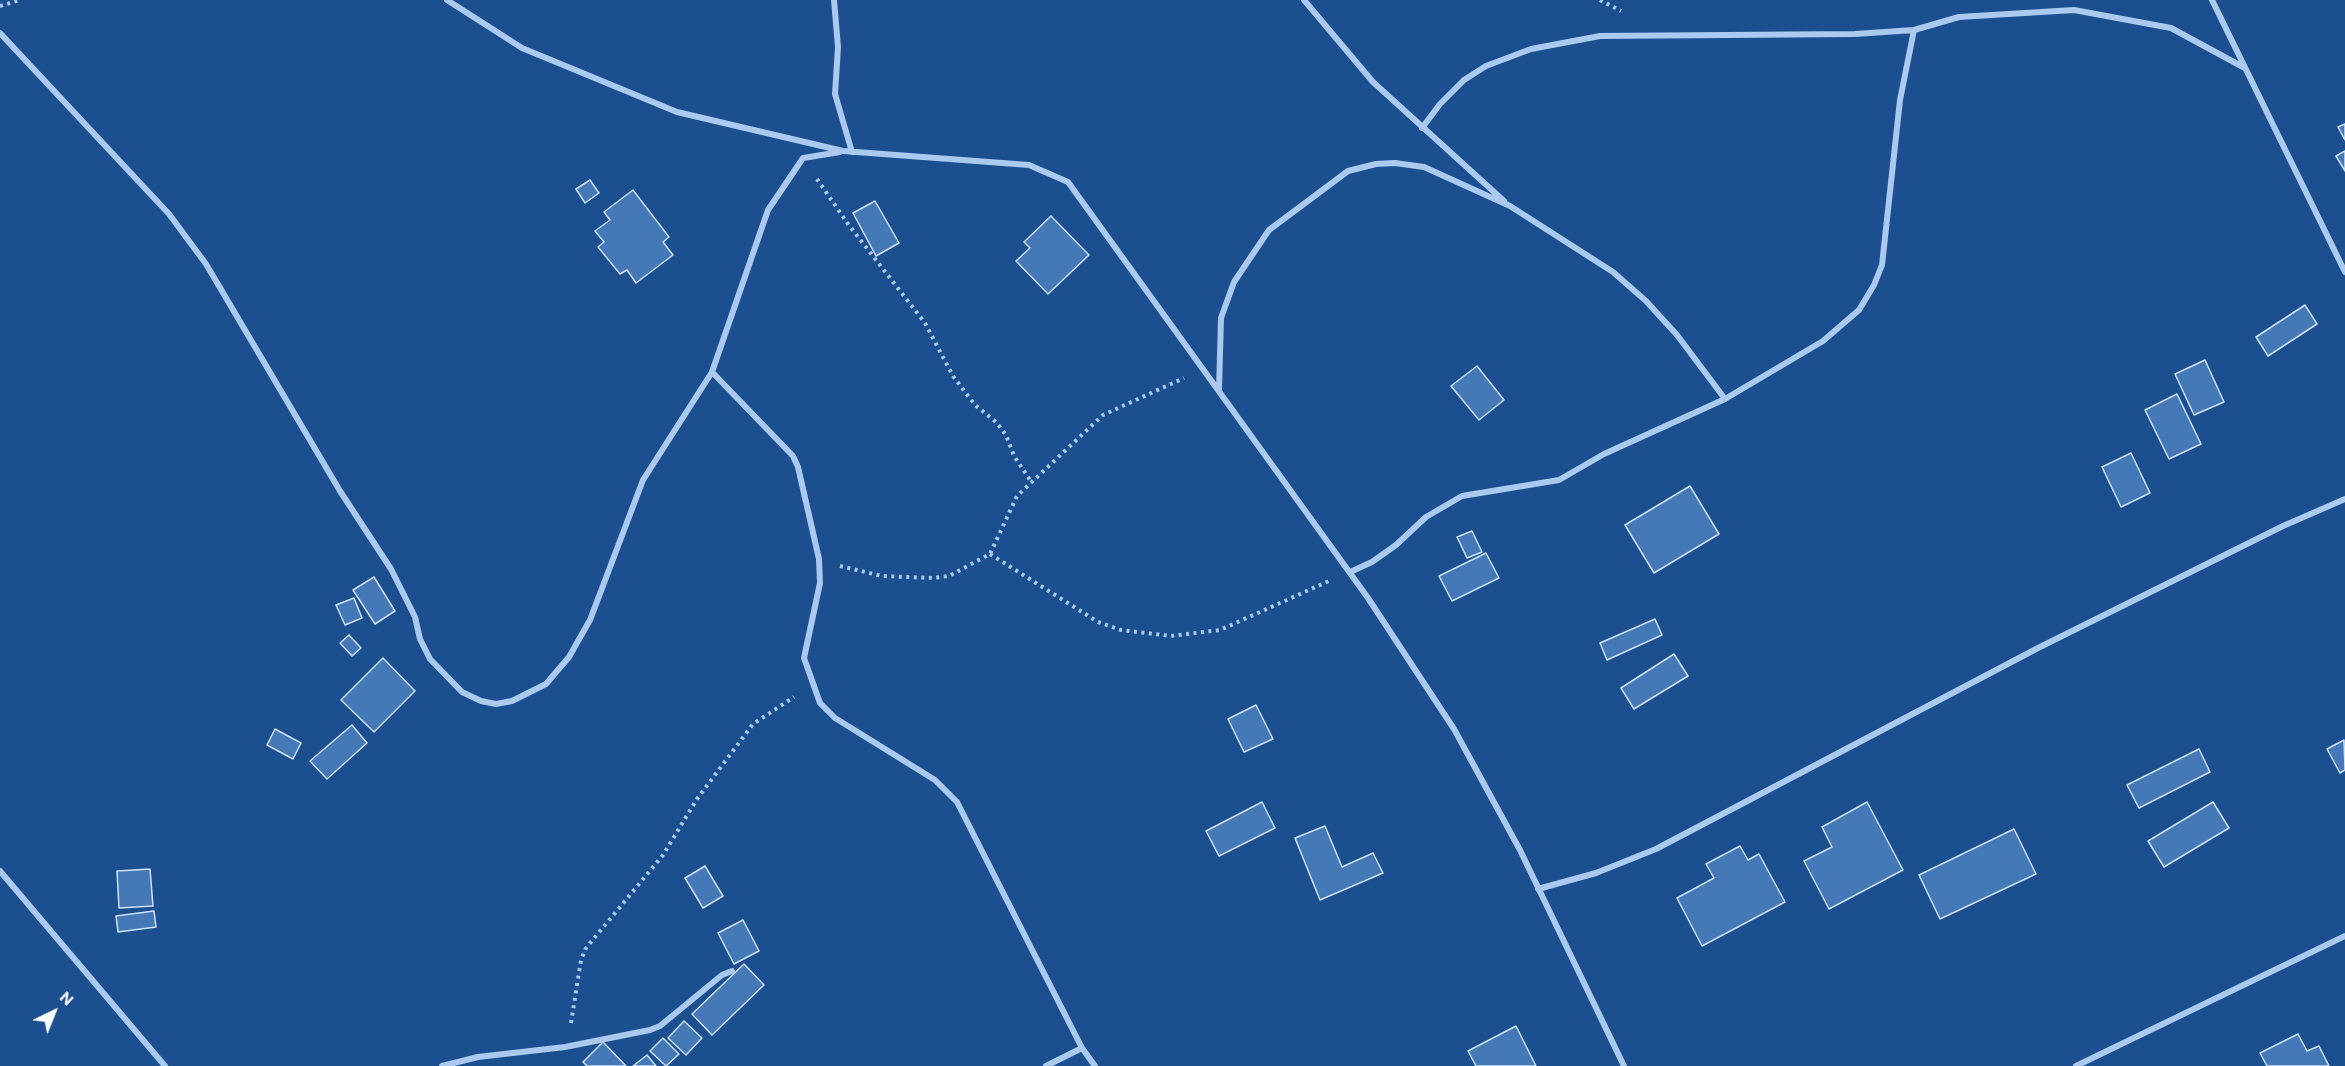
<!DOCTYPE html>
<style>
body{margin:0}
#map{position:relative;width:2345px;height:1066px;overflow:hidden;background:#1b4f8f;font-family:"DM Sans",sans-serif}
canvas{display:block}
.north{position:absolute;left:24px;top:982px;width:60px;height:60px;-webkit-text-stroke:4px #1b4f8f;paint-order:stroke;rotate:43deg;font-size:16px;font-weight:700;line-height:24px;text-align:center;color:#fff}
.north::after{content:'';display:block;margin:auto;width:21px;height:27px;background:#fff;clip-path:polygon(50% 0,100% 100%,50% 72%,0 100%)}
</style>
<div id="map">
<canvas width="2345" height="1066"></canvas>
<div class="north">N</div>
</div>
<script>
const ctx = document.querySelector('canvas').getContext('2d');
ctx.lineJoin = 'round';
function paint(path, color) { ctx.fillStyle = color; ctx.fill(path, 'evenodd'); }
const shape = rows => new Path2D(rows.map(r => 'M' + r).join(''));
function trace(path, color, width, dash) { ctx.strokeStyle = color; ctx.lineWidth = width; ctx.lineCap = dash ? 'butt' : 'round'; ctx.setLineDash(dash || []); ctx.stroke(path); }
const building = shape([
 [2345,124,2345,140,2338,127,2345,124],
 [2345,151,2345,171,2336,156,2345,151],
 [590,180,599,193,585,203,576,189,590,180],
 [633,190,669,237,663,242,673,255,636,283,627,270,620,274,598,247,604,242,595,231,610,220,604,212,633,190],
 [875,201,899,243,876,256,853,213,875,201],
 [1051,216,1089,255,1048,294,1016,261,1030,248,1024,242,1051,216],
 [2305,305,2317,324,2268,356,2256,337,2305,305],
 [2205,360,2224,402,2194,415,2175,374,2205,360],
 [1477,366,1504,400,1479,420,1451,386,1477,366],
 [2177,394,2201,444,2169,459,2145,410,2177,394],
 [2131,453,2150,493,2121,507,2102,467,2131,453],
 [1690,486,1719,534,1654,573,1625,525,1690,486],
 [1472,531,1482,552,1467,558,1457,537,1472,531],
 [1486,553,1499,578,1452,601,1439,576,1486,553],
 [374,577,395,611,375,624,353,590,374,577],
 [354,598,362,618,345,625,336,605,354,598],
 [1655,619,1662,635,1607,660,1600,643,1655,619],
 [349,635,361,648,352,656,340,643,349,635],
 [1674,654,1688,676,1634,709,1621,688,1674,654],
 [383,658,415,691,374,732,341,700,383,658],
 [1256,705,1273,739,1244,752,1228,719,1256,705],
 [352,725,367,743,327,779,310,761,352,725],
 [275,729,301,743,293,759,267,745,275,729],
 [2344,740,2345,770,2340,773,2327,749,2344,740],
 [2199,749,2210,772,2139,808,2127,785,2199,749],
 [1262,802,1275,828,1219,856,1206,831,1262,802],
 [1867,802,1903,870,1829,909,1804,861,1832,847,1822,827,1867,802],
 [2213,802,2229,828,2164,867,2148,841,2213,802],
 [1325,826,1342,867,1373,853,1383,873,1320,900,1295,838,1325,826],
 [2014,829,2036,874,1940,919,1919,875,2014,829],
 [1740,846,1748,860,1759,854,1785,902,1702,946,1677,898,1714,878,1706,864,1740,846],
 [705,866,723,896,703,908,685,878,705,866],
 [150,869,153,906,119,908,117,871,150,869],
 [154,911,156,927,118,932,116,916,154,911],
 [743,920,759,951,734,964,718,933,743,920],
 [744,964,764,985,712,1035,692,1014,744,964],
 [684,1021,702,1038,686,1055,668,1038,684,1021],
 [1516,1026,1536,1066,1476,1066,1468,1051,1516,1026],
 [2298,1034,2307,1051,2319,1046,2329,1066,2267,1066,2260,1053,2298,1034],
 [663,1038,679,1054,666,1066,650,1051,663,1038],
 [603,1042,626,1066,587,1066,583,1062,603,1042],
 [647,1055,656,1066,633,1066,647,1055]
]);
paint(building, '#4478b7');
trace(building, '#cfe3fa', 1.5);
trace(shape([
 [1600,0,1621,11],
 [0,6,20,0],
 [817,179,848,224,925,323,953,376,975,405,996,422,1006,435,1014,456,1032,483],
 [990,554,1098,622,1121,630,1171,636,1220,630,1329,581],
 [840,566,882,576,932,578,949,576,990,554,1017,496,1103,415,1184,378],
 [571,1023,581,960,586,948,663,855,697,799,753,724,794,697]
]), '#a9c9ee', 4, [3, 4.5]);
trace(shape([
 [447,0,522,48,677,112,843,151,1029,165,1068,182,1368,598,1454,729,1520,850,1624,1066],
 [834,0,838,47,835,94,852,152],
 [1304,0,1373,82,1504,201],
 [2212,0,2345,272],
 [0,33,169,214,206,264,340,491,391,569,415,617,420,639,430,659,462,692,481,701,496,704,512,701,546,684,569,657,590,620,643,480,712,372,768,210,803,158,840,152],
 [1422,128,1440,104,1464,80,1486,66,1531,49,1600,36,1855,34,1914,30,1959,17,2074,10,2171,28,2243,67],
 [712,372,793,456,798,467,819,559,820,583,804,658,820,703,835,718,935,780,957,802,1082,1048,1095,1066],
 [1219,390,1221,318,1234,282,1269,230,1348,171,1376,164,1395,163,1424,167,1510,206,1613,272,1646,301,1677,335,1725,399],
 [1350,572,1372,562,1396,545,1426,517,1462,496,1559,480,1604,454,1725,399,1823,341,1859,310,1874,285,1882,265,1900,100,1914,30],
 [0,871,165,1066],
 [1538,889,1596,873,1656,849,2038,648,2283,526,2345,499],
 [442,1066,478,1057,565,1047,650,1030,660,1026,722,975,732,971],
 [1046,1066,1082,1048],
 [2076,1066,2345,936]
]), '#a9c9ee', 6);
</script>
